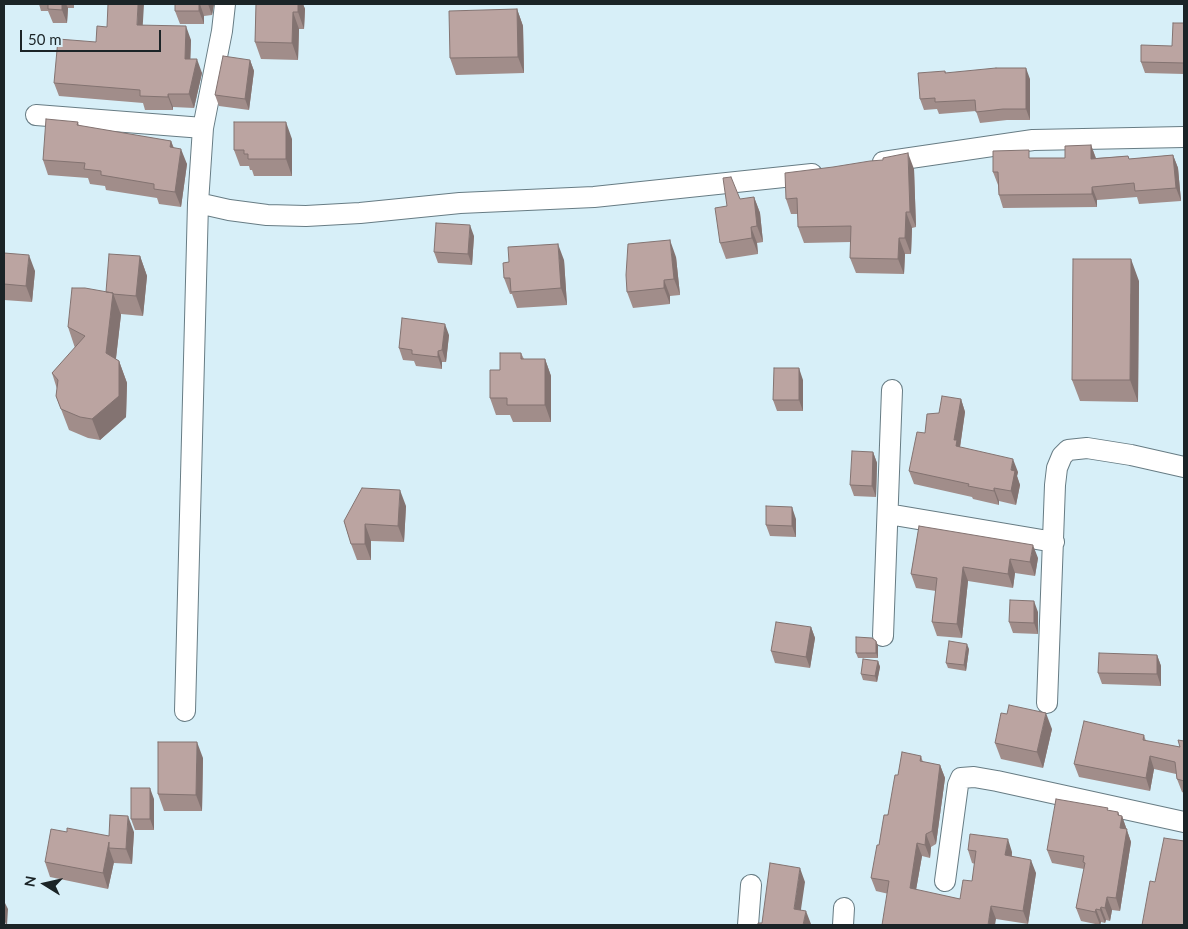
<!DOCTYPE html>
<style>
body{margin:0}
#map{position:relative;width:1188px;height:929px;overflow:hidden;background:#d7eff8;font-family:Lato,sans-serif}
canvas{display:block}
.frame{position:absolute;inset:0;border:5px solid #1b2427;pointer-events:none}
.north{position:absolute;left:20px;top:859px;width:50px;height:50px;-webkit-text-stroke:4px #d7eff8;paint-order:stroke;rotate:280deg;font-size:14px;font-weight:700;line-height:20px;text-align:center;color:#1b2427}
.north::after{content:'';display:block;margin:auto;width:18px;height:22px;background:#1b2427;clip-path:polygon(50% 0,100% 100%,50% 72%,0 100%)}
.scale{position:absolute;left:20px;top:30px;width:141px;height:22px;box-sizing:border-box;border:2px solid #1b2427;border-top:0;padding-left:6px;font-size:15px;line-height:18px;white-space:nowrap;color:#1b2427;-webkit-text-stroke:4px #d7eff8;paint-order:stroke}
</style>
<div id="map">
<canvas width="1188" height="929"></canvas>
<div class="frame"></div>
<div class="north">N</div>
<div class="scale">50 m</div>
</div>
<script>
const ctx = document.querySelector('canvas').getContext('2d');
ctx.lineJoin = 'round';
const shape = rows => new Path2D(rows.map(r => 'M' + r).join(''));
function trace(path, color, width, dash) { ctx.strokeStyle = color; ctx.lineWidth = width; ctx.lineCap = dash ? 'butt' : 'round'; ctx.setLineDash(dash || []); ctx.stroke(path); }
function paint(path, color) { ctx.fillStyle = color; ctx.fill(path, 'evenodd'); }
const minor = shape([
 [36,115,203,128],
 [883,162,1033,140,1184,137],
 [198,203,229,210,267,215,306,216,360,213,460,203,594,197,812,174],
 [888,514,1054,542],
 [883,636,892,390],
 [1047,703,1055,485,1057,468,1062,456,1068,450,1087,448,1131,455,1184,467],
 [185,711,198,203,203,128,222,31,225,4],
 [945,881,958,785,961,778,974,777,997,781,1184,822],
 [748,925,751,885],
 [843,925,844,908]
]);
trace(minor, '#677c84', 22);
trace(minor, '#fff', 20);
paint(shape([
 [39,4,74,4,74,8,68,8,67,23,53,23,48,11,41,11],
 [175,4,214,4,212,15,204,16,204,24,180,24,175,11],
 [256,4,303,4,305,9,304,29,299,29,298,60,261,59,255,42],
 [517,9,523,26,524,73,456,75,450,58],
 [1184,23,1184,74,1145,73,1141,62,1172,46],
 [143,25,191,40,190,59,202,73,194,108,173,107,173,110,145,110,143,103,59,96,54,83,96,42,107,27],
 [250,60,254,71,249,110,219,106,215,95],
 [945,71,946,73,1030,79,1030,120,1007,120,980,123,976,111,939,114,937,109,924,110,920,99],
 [78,122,79,126,171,141,174,148,187,164,181,207,159,204,157,198,106,190,105,186,90,184,88,178,48,175,43,160],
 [292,139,292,176,254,176,252,170,250,170,249,166,240,166,234,150],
 [1091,145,1096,158,1128,156,1129,159,1173,155,1178,168,1181,201,1139,204,1137,197,1097,200,1097,207,1003,208,999,195,998,185,993,172,1032,158,1065,158],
 [914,169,916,227,912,228,911,254,905,254,904,274,856,273,850,258,851,242,804,243,798,227,798,214,791,214,786,199],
 [754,197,760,213,763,242,757,243,758,254,726,259,720,243,727,206],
 [474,236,472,265,438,263,434,252],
 [4,253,35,271,32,302,4,300],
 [140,256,147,276,143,316,121,314,116,359,119,361,127,383,126,417,100,440,88,438,69,430,56,396,57,389,52,373,75,348,68,327,106,292],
 [676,257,680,295,670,296,670,304,633,308,627,292],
 [564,260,567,305,517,308,512,294,510,294,504,278],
 [1139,281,1138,402,1080,401,1072,380],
 [449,335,446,362,442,362,442,369,416,366,414,361,403,360,399,348],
 [521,353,524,359,545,359,551,376,551,422,513,422,510,415,496,415,490,398,500,370],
 [803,380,803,411,777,411,773,400],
 [961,399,965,412,960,447,1018,472,1017,476,1020,485,1016,505,999,501,999,505,973,499,972,497,914,484,909,471,925,433,939,413],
 [873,452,877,463,876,497,854,496,850,485],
 [406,506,404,542,371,541,371,560,357,560,351,544,344,521],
 [796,519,796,537,770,536,766,525],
 [919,526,1038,558,1035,576,1015,573,1013,588,968,581,962,638,937,636,932,622,936,591,916,588,911,574],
 [1038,612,1038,634,1013,633,1009,622],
 [811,627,815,638,810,668,775,663,771,651],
 [876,641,878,646,878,658,858,658,856,653],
 [969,649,966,671,948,668,946,663],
 [1157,655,1161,666,1161,686,1102,684,1098,673],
 [878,661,880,667,877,682,863,680,861,674],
 [1052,729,1043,768,1001,759,995,743],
 [1144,735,1146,741,1180,747,1184,741,1184,793,1182,792,1177,779,1176,774,1154,769,1150,791,1079,777,1074,764],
 [921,756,923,762,940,765,945,778,936,844,931,847,930,858,922,856,916,890,960,899,972,881,975,864,972,863,968,850,1012,852,1012,856,1036,873,1028,924,996,919,876,891,871,878,898,775],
 [203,758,202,811,164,811,158,794],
 [154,799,154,830,135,830,131,819],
 [1118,812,1119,816,1122,816,1131,842,1120,911,1112,910,1110,921,1106,920,1105,923,1101,922,1100,925,1081,921,1076,908,1084,869,1052,863,1047,850],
 [67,832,109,836,134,832,132,864,114,863,114,862,108,889,50,877,45,862]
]), '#a18d8a');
paint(shape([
 [62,4,66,4,68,8,67,23,62,10],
 [138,4,144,4,142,38,137,25],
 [199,4,200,4,204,16,204,24,199,11],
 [208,4,214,4,212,15],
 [298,4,303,4,305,9,304,29,298,12],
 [517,9,523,26,524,73,518,57],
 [293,12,299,29,298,60,292,43],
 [186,26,191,40,190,73,185,59],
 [197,59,202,73,194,108,189,94],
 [250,60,254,71,249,110,245,99],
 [1026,68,1030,79,1030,120,1026,109],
 [168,94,173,107,173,110,168,97],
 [286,122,292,139,292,176,286,159],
 [171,141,176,156,170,147],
 [1091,145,1096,159,1091,159],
 [181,149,187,164,181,207,175,192],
 [908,153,914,169,916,227,910,212],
 [1173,155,1178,168,1181,201,1176,188],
 [1092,187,1097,200,1097,207,1092,194],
 [754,197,760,213,763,242,757,226],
 [906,212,912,228,911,254,905,238],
 [470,225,474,236,472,265,468,254],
 [751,227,757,243,758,254,752,238],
 [899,238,905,254,904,274,898,259],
 [670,240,676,257,680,295,674,279],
 [558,244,564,260,567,305,561,288],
 [29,255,35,271,32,302,26,286],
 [140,256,147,276,143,316,136,296],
 [1131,259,1139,281,1138,402,1130,380],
 [664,280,670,296,670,304,664,288],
 [113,293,121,315,114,374,106,353],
 [445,324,449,335,446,362,442,350],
 [438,351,442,362,442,369,438,357],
 [545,359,551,376,551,422,545,405],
 [119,361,127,383,126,417,100,440,92,419],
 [799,368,803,380,803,411,799,400],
 [961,399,965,412,960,447,962,454,961,460,954,440],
 [873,452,877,463,876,497,872,486],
 [1013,459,1018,472,1017,476,1020,485,1016,505,1011,491,1011,470],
 [994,488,999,501,999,505,994,491],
 [400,490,406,506,404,542,398,526],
 [792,507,796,519,796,537,792,526],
 [365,524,371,541,371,560,365,544],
 [1033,545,1038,558,1035,576,1030,562],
 [1010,559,1015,573,1013,588,1008,574],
 [963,567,968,581,962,638,957,624],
 [1034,601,1038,612,1038,634,1034,623],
 [811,627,815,638,810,668,806,657],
 [876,641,878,646,878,658,876,653],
 [967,644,969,649,966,671,964,665],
 [1157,655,1161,666,1161,686,1157,674],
 [878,661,880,667,877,682,875,676],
 [1046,713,1052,729,1043,768,1037,752],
 [197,742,203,758,202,811,196,795],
 [1150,756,1154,769,1150,791,1146,778],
 [940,765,945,778,936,844,932,831],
 [150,788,154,799,154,830,150,819],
 [1118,812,1121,821,1122,816,1131,842,1120,911,1116,898,1120,828,1118,815],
 [128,816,134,832,132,864,126,849],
 [926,834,931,847,930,858,925,845],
 [1008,839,1012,852,1010,868,1005,855],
 [109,842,109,848,114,862,108,889,103,873],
 [917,843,922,856,914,901,910,888],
 [1031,860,1036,873,1028,924,1023,911],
 [800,868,805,882,799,923,794,909],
 [4,890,5,892,4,901,8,909,7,925,6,925,4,919],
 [1107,897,1112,910,1110,921,1105,908],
 [991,906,996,919,995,925,988,925],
 [1101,907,1106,920,1105,923,1100,910],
 [1096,909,1101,922,1100,925,1095,912],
 [806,911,811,924,810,925,803,925]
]), '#837371');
const building = shape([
 [48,4,62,4,62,10,48,9,48,4],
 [108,4,138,4,137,25,186,26,185,59,197,59,189,94,168,94,168,97,140,96,140,90,54,83,58,39,96,42,97,26,107,27,108,4],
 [175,4,199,4,199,11,175,11,175,4],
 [256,4,298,4,298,12,293,12,292,43,255,42,256,4],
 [517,9,518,57,450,58,449,11,517,9],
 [1173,23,1184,23,1184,63,1141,62,1141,45,1172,46,1173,23],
 [223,56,250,60,245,99,215,95,223,56],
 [996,68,1026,68,1026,109,1003,109,976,112,975,100,935,102,935,98,920,99,918,73,945,71,945,73,996,68],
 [46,119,78,122,77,125,171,141,170,147,181,149,175,192,154,189,154,184,101,175,101,171,84,169,85,163,43,160,46,119],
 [234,122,286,122,286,159,248,159,248,154,244,154,244,150,234,150,234,122],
 [1091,145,1091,159,1128,156,1129,159,1173,155,1176,188,1135,191,1134,183,1092,187,1092,194,999,195,998,172,993,172,993,151,1029,150,1029,158,1065,158,1065,146,1091,145],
 [908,153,910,212,906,212,905,238,899,238,898,259,850,258,851,226,798,227,797,198,786,199,785,173,833,167,870,161,883,160,883,158,908,153],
 [731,177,740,199,754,197,757,226,751,227,752,238,720,243,715,208,727,206,723,178,731,177],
 [436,223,470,225,468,254,434,252,436,223],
 [670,240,674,279,664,280,664,288,627,292,626,275,628,244,670,240],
 [558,244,561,288,511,292,510,278,504,278,503,263,509,262,508,247,558,244],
 [4,253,29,255,26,286,4,284,4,253],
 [109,254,140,256,136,296,113,294,113,293,106,292,109,254],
 [1073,259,1131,259,1130,380,1072,380,1073,259],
 [72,288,85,288,113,293,106,353,119,361,119,396,92,419,80,417,61,409,56,396,58,380,52,373,85,336,68,327,72,288],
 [402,318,445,324,442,350,438,351,438,357,412,354,412,350,399,348,402,318],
 [500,353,521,353,521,359,545,359,545,405,507,405,507,398,490,398,490,370,500,370,500,353],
 [774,368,799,368,799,400,773,400,774,368],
 [942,396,961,399,954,440,957,440,956,446,1013,459,1011,470,1015,471,1011,491,994,488,994,491,968,486,969,484,909,471,917,432,925,433,927,414,939,413,942,396],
 [852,451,873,452,872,486,850,485,852,451],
 [362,488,400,490,398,526,365,524,365,544,351,544,344,521,362,488],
 [766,506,792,507,792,526,766,525,766,506],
 [919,526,1033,545,1030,562,1010,559,1008,574,963,567,957,624,932,622,937,578,911,574,919,526],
 [1010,600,1034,601,1034,623,1009,622,1010,600],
 [776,622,811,627,806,657,771,651,776,622],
 [856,637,872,638,876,641,876,653,856,653,856,637],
 [949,641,967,644,964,665,946,663,949,641],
 [1099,653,1157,655,1157,674,1098,673,1099,653],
 [863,659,878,661,875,676,861,674,863,659],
 [1009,705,1046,713,1037,752,995,743,1001,713,1007,714,1009,705],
 [1084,721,1144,735,1143,740,1180,747,1178,740,1184,741,1184,781,1177,779,1175,762,1150,756,1146,778,1074,764,1084,721],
 [158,742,197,742,196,795,158,794,158,742],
 [902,752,921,756,920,761,940,765,932,831,926,834,925,845,917,843,910,888,960,899,963,880,972,881,976,851,968,850,970,834,1008,839,1005,855,1031,860,1023,911,991,906,988,925,882,925,889,881,871,878,877,845,879,845,884,815,888,815,895,775,898,775,902,752],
 [131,788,150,788,150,819,131,819,131,788],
 [1056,799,1108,808,1107,810,1118,812,1118,815,1122,816,1120,828,1127,829,1116,898,1107,897,1105,908,1101,907,1100,910,1096,909,1095,912,1076,908,1085,863,1083,862,1084,856,1047,850,1056,799],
 [110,815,128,816,126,849,109,848,109,842,103,873,45,862,51,829,67,832,67,828,109,836,110,815],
 [1164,838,1184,841,1184,925,1142,925,1150,881,1155,882,1164,838],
 [770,863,800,868,794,909,806,911,803,925,758,925,758,923,762,923,770,863]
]);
paint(building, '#bba4a1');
trace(building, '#837371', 1);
</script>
